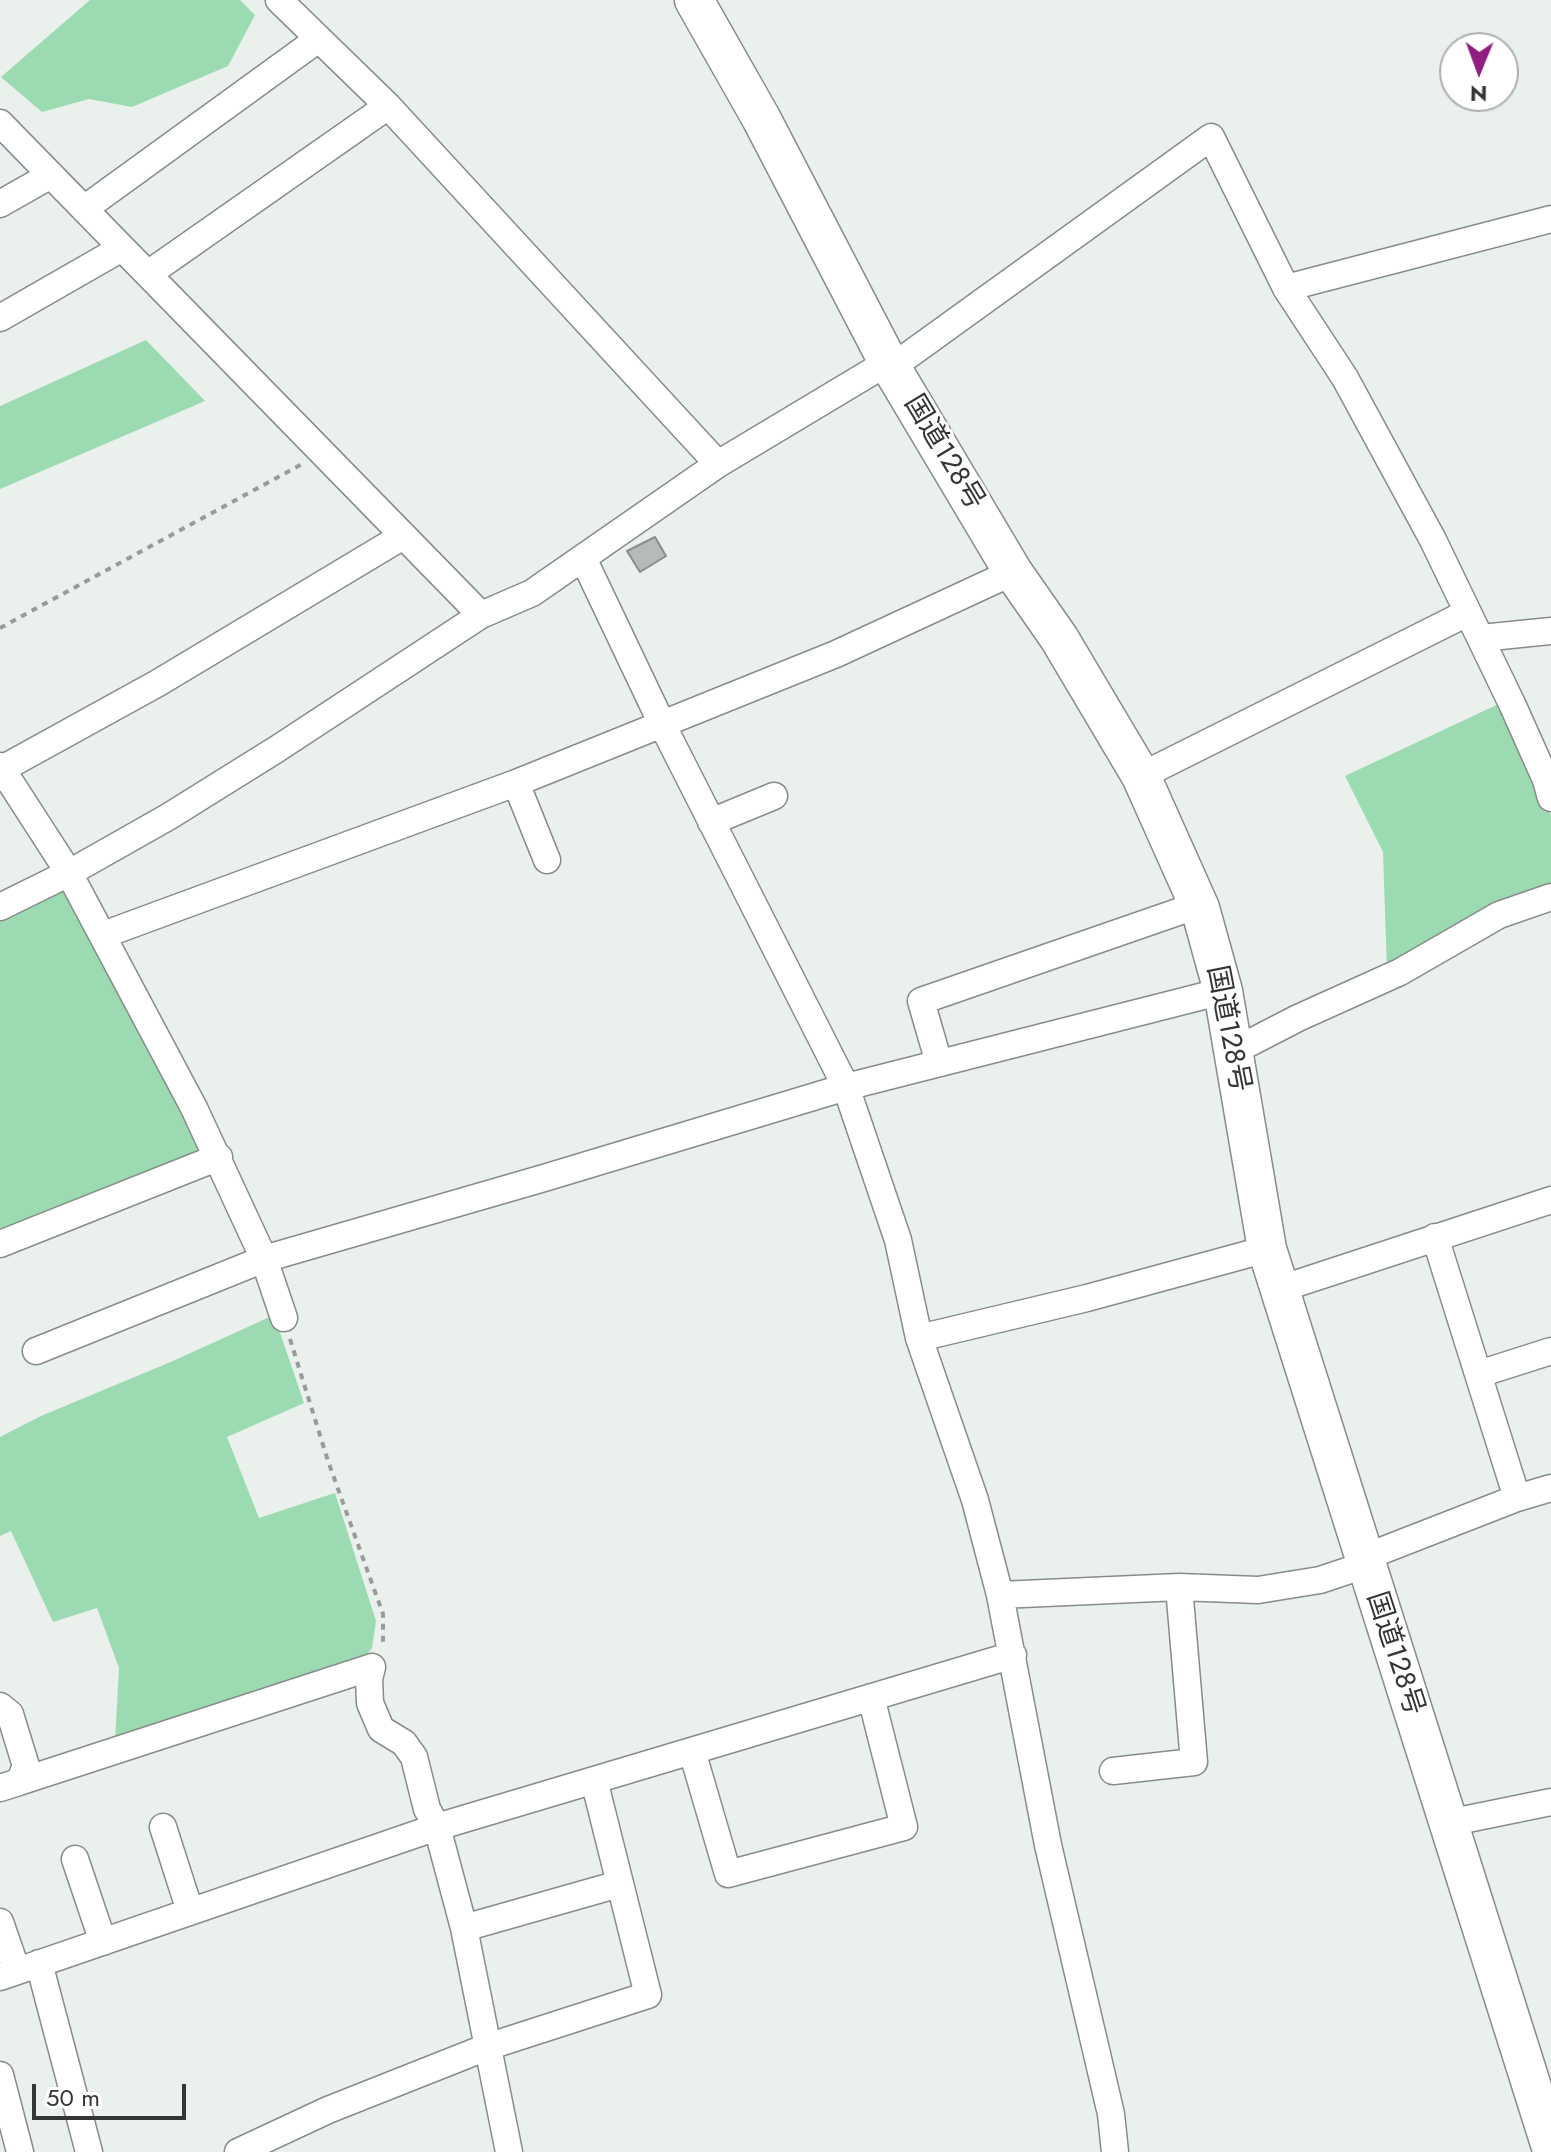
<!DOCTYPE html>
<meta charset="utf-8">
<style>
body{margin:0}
#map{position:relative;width:1551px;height:2152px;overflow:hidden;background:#eaf0ec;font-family:Jost,sans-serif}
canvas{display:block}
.north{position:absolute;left:1439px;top:32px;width:80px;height:80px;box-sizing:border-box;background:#fff;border:2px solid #aeafae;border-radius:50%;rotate:181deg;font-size:22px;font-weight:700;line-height:32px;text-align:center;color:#343635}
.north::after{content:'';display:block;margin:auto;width:28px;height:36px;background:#911f7f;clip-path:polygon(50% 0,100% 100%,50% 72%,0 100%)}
.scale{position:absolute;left:32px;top:2084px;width:154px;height:36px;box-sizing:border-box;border:4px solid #343635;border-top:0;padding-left:10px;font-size:24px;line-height:28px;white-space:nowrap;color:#343635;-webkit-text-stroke:6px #fff;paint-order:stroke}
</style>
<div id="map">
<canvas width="1551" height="2152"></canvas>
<div class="north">N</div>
<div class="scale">50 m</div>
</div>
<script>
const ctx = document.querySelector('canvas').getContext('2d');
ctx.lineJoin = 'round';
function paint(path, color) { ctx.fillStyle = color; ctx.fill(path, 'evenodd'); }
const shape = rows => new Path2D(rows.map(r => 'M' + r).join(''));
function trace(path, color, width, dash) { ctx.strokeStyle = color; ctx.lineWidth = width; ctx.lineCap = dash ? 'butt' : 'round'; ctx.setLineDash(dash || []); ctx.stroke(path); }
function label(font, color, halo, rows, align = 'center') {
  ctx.font = font + ' Jost,"Noto Sans JP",sans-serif'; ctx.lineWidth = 6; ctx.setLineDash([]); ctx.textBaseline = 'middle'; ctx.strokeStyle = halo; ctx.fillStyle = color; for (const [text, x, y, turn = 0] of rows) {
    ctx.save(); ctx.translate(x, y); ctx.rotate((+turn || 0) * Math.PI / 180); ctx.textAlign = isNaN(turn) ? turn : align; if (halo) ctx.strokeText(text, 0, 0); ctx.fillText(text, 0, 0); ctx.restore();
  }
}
paint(shape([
 [90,0,240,0,255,15,228,66,132,107,89,99,42,112,1,77],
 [146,340,205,401,0,489,0,406],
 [1505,701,1543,783,1551,817,1551,886,1387,970,1383,852,1345,776],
 [66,883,206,1148,0,1237,0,915],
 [274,1315,304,1403,227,1437,259,1518,335,1493,376,1621,372,1648,362,1661,115,1742,119,1668,97,1608,53,1622,11,1531,0,1536,0,1437,41,1416,173,1361]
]), '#9cdab2');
const building = shape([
 [655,537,666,556,640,572,627,551,655,537]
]);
paint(building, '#b5bbb7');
trace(building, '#888e8a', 2);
const minor = shape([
 [279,0,388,106,718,464],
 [0,123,481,615],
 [0,204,51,175],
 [84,209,317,40],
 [148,274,388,106],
 [1286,288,1551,219],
 [0,318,122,248],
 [583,558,662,724,846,1087,898,1240,919,1338,975,1500,1000,1595,1048,1845,1111,2114,1115,2152],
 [1481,638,1551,631],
 [0,766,69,873,194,1108,264,1259,284,1318],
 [0,770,158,683,403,536],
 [1141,776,1467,613],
 [516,783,547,860],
 [711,822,774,796],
 [0,907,69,873,168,817,277,749,481,615,532,593,718,464,888,362,906,357,1211,137,1286,288,1345,378,1433,540,1513,706,1546,780,1551,798],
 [103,935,516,783,836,654,1013,572],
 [1234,1051,1298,1018,1400,972,1499,915,1551,897],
 [939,1063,921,1001,1198,905],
 [1435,1237,1517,1498],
 [0,1244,219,1157],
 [1280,1289,1551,1200],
 [919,1338,1087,1298,1267,1249],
 [36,1351,264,1259,544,1178,846,1087,1223,991],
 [1479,1374,1551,1351],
 [1000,1595,1179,1587,1258,1590,1320,1580,1353,1569,1363,1558,1517,1498,1551,1488],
 [372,1667,369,1679,370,1703,381,1729,404,1743,414,1757,427,1809,437,1827,464,1928,509,2152],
 [0,1706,10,1714,26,1766,19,1782,0,1788],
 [692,1751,728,1874,904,1827,871,1697],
 [1113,1771,1194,1762,1179,1587],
 [19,1782,372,1667],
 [1448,1823,1551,1802],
 [163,1827,190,1911],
 [75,1859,103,1942],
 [0,1922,17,1971],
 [464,1928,619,1884],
 [39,1963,89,2152],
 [0,1977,437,1827,1013,1655],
 [0,2075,20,2152],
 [238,2152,328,2110,487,2047,648,1995,594,1780]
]);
const highway = shape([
 [694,0,761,118,888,362,1013,572,1059,638,1141,776,1200,908,1223,991,1267,1249,1551,2147]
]);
trace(minor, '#878c89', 29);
trace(highway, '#878c89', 41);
trace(shape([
 [0,628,304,463],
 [290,1339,328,1461,383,1614,383,1647]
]), '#979b99', 4, [6, 6]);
trace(minor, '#fff', 26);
trace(highway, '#fff', 38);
label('28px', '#343635', '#fff', [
 ["国道128号",943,453,59],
 ["国道128号",1227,1029,79],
 ["国道128号",1394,1654,72]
]);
</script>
